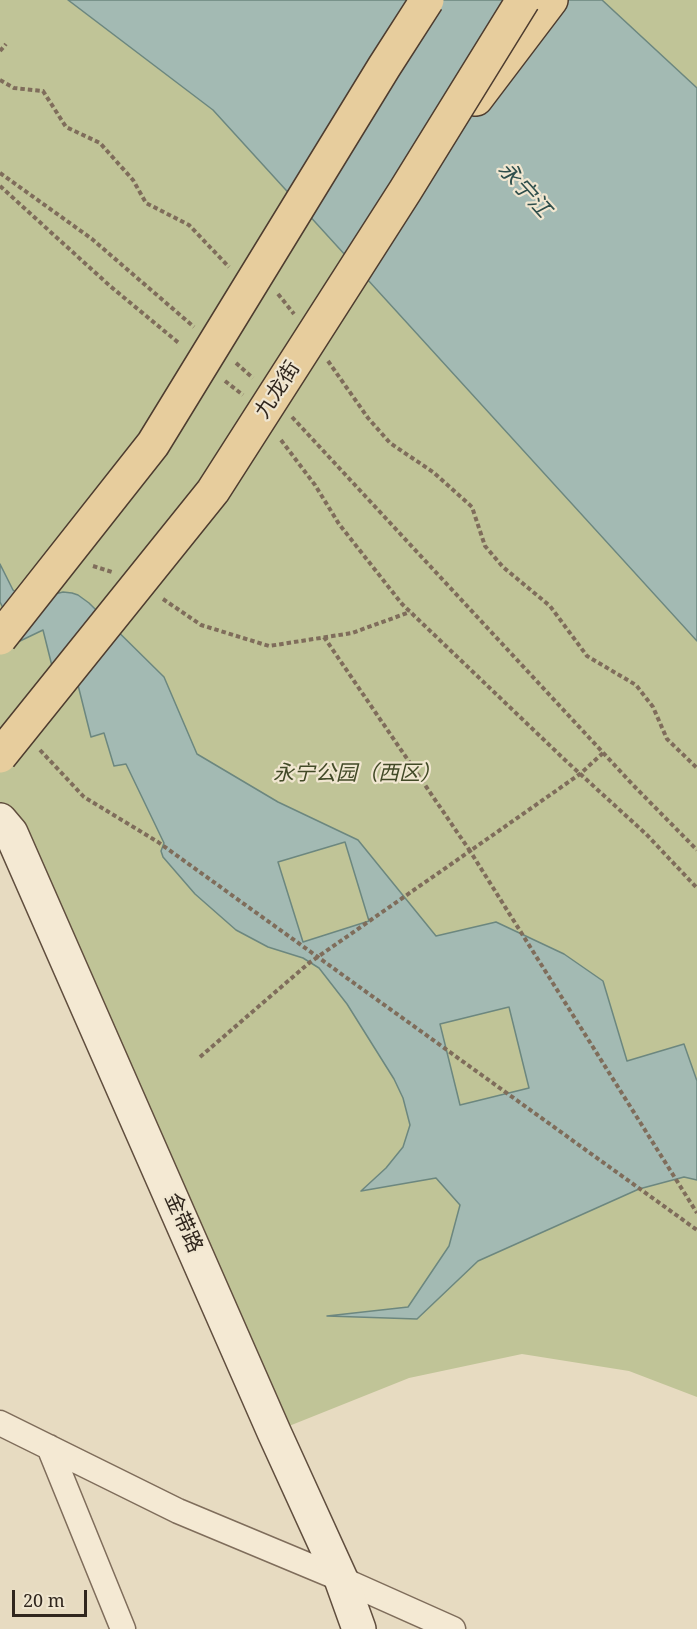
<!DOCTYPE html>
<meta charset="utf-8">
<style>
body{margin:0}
#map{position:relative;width:697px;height:1629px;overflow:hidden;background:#e7dbc1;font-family:"Noto Serif",serif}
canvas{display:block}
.scale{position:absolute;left:12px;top:1590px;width:75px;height:27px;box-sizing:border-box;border:3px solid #30261d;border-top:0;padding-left:8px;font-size:18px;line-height:21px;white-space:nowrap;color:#30261d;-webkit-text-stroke:4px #f0e6d0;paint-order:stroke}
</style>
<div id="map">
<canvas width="697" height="1629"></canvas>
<div class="scale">20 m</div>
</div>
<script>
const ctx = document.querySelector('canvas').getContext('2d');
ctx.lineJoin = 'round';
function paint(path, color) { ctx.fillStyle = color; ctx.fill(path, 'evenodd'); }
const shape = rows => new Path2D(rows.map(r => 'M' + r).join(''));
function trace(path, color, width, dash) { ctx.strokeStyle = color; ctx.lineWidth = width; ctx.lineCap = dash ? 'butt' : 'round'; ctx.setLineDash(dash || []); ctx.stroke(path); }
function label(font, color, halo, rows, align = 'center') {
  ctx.font = font + ' "Noto Serif","Noto Sans SC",serif'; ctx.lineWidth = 4.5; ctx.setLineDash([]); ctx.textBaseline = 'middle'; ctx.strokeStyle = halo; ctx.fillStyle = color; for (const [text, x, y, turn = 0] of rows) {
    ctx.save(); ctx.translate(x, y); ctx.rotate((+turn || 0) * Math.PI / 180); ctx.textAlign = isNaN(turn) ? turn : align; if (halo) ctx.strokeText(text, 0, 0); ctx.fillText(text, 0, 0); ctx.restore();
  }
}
paint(shape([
 [0,0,68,0,213,110,697,641,697,1397,629,1371,522,1354,409,1378,274,1432,0,820],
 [602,0,697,0,697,88]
]), '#c0c497');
const water = shape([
 [68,0,602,0,697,88,697,641,213,110,68,0],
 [0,564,13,590,23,598,35,599,63,592,72,593,78,595,89,603,164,677,197,754,278,802,358,840,436,936,496,922,564,954,603,981,627,1061,684,1044,697,1081,697,1180,684,1177,639,1189,478,1261,417,1319,327,1316,408,1307,449,1246,460,1205,436,1178,361,1191,386,1168,403,1147,410,1125,403,1098,394,1079,347,1004,319,968,303,958,268,947,236,930,195,894,163,857,161,851,164,843,126,764,114,766,104,733,91,737,74,669,54,674,43,630,20,641,0,602,0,564],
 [345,842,369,921,303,942,278,862,345,842],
 [509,1007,529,1088,460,1105,440,1024,509,1007]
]);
paint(water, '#a3bab3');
trace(water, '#6c877f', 1.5);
const street = shape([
 [0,1423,178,1511,341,1579,453,1629],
 [49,1447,123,1629]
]);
const secondary = shape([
 [0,820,11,833,274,1432,341,1579,359,1629]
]);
const primary = shape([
 [476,99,551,0]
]);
trace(street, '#7f6d5b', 27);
trace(secondary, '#604e3e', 36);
trace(primary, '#4d3c2f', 36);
trace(shape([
 [0,51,6,44],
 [0,80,14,88,43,91,66,127,100,143,133,180,146,203,189,225,229,267],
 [0,173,92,239,194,327],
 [0,186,110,286,180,344],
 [278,294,294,314],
 [328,361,368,418,390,443,433,472,472,507,485,546,503,567,550,606,587,656,636,685,653,707,667,739,697,768],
 [236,363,253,378],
 [225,381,243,395],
 [292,417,634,786,697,850],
 [281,440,315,485,339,524,402,604,565,760,646,834,697,888],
 [93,566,112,572],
 [163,599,201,625,269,646,352,633,410,612],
 [324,637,470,851,580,774,603,753],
 [40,750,84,797,158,842,697,1230],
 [200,1057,309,963,470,851,697,1213]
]), '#7f6d5b', 4, [4.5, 3]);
trace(street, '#f4e9d3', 24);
trace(secondary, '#f4e9d3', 33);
trace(primary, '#e7cd9d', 33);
const primaryBridge = shape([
 [0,638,153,444,384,67,427,0],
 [0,756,213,491,405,191,523,0]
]);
trace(primaryBridge, '#4d3c2f', 36, []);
trace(primaryBridge, '#e7cd9d', 33);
label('21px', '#30261d', '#f0e6d0', [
 ["九龙街",278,390,-57],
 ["金带路",183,1223,66]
]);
label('italic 21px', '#424a27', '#f0e6d0', [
 ["永宁公园（西区）",357,774]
]);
label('italic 22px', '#2e4e4b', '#f0e6d0', [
 ["永宁江",524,190,48]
]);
</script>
